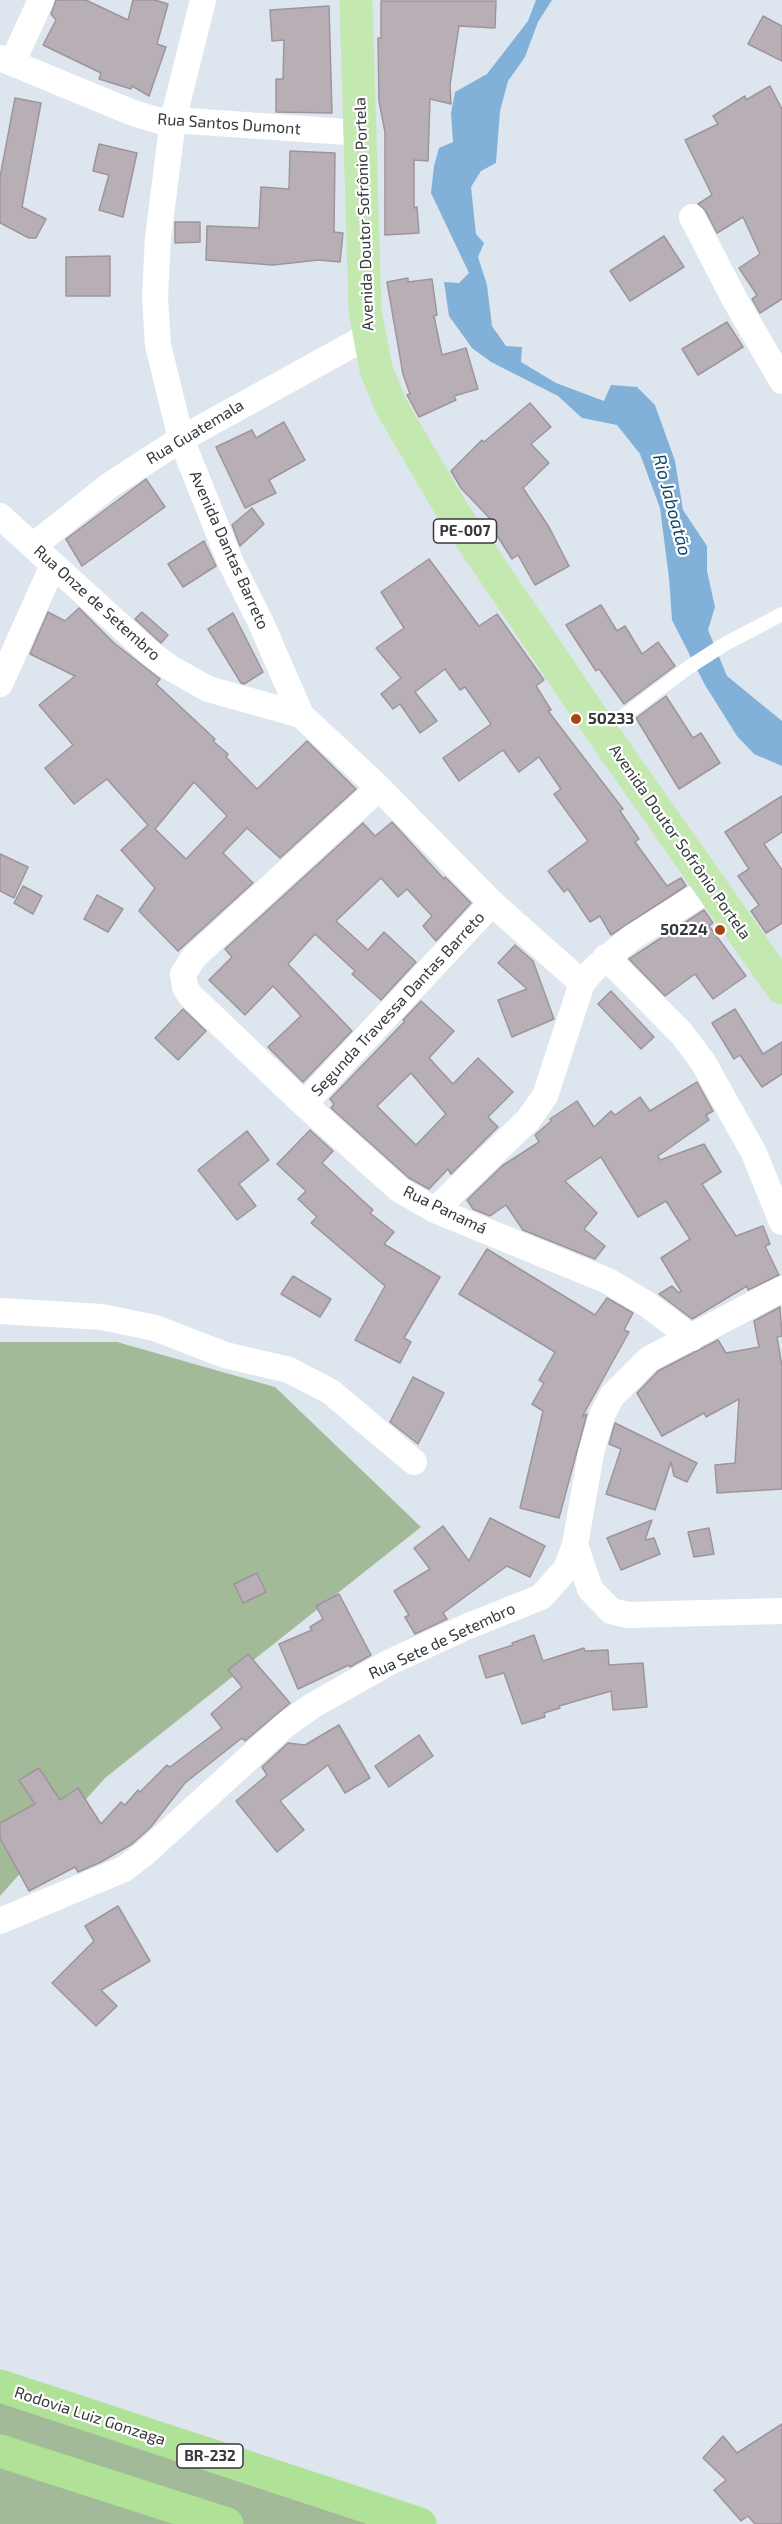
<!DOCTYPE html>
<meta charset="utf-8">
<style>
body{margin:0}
canvas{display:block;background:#dde6ee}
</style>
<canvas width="782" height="2524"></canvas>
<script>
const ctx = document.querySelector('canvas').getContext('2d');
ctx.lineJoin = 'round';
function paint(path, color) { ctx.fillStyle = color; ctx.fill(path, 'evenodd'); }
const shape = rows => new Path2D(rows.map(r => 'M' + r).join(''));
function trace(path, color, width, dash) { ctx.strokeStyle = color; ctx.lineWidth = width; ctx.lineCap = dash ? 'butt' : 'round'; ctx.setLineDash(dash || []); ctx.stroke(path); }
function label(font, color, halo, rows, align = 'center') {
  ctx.font = font + ' "Exo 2",sans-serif'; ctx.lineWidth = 4.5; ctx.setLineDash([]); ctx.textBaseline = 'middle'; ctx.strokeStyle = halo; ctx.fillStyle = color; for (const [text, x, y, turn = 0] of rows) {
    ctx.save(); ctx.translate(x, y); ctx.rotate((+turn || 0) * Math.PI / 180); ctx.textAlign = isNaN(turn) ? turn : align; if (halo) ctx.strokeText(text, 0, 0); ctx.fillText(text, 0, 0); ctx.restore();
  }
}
paint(shape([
 [0,1342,117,1342,275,1387,421,1527,105,1778,0,1896],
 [0,2384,433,2524,209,2524,0,2452],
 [0,2458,191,2524,0,2524]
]), '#a2ba98');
paint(shape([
 [536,0,552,0,538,22,525,57,508,81,500,111,496,163,481,171,471,187,476,234,484,243,478,257,487,285,492,326,506,346,522,347,521,362,556,383,604,401,611,385,637,387,655,405,675,461,683,510,707,546,707,571,715,607,708,630,727,676,782,721,782,766,754,754,737,736,705,685,672,620,669,578,660,508,640,454,617,425,582,418,558,396,491,362,472,348,449,316,444,282,459,283,469,273,431,193,434,166,439,148,453,142,451,113,455,92,487,74,528,21]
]), '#81b1d8');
const building = shape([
 [56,0,86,0,128,20,133,0,155,0,168,4,157,44,166,47,149,96,132,86,131,89,99,79,101,73,43,45,56,20,51,14,56,0],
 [381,1,496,1,495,28,459,26,450,85,451,104,430,99,428,161,414,160,414,208,417,207,419,233,385,235,385,132,379,101,378,38,381,38,381,1],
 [329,6,332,113,276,112,276,79,283,79,284,40,272,41,270,10,329,6],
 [763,16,782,26,782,61,748,44,763,16],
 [770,86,782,109,782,299,760,313,752,299,757,295,739,268,760,254,743,217,717,233,705,210,698,204,712,195,685,140,718,124,713,116,745,96,746,100,770,86],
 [15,98,41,103,22,207,46,219,36,238,29,238,0,223,0,177,15,98],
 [99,144,137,153,123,217,99,210,109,175,93,171,99,144],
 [290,151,335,153,334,232,343,233,340,262,319,260,273,265,206,260,207,226,259,228,261,187,289,189,290,151],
 [175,222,200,222,200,242,175,243,175,222],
 [664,236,684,267,630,301,610,271,664,236],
 [110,256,110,296,66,296,66,257,110,256],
 [408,278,408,282,432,279,437,315,434,316,442,355,466,348,478,389,454,396,456,400,419,417,407,395,410,394,403,374,387,282,408,278],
 [727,322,743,347,698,375,682,349,727,322],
 [530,403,551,427,531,444,549,463,523,488,549,527,569,566,535,585,518,555,512,559,493,529,497,526,461,488,451,471,482,440,484,442,530,403],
 [284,422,305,460,269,480,276,493,245,508,216,447,252,430,256,438,284,422],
 [146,479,165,507,82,566,66,539,146,479],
 [252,508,264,524,240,546,232,525,252,508],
 [204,541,216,566,183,587,168,564,204,541],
 [429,559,479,626,497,614,544,680,536,686,551,710,548,711,623,809,620,811,639,839,635,842,667,886,681,878,686,886,611,935,600,916,590,922,568,889,564,892,548,871,588,841,554,794,561,789,539,757,519,772,503,750,459,781,443,758,491,724,465,687,460,690,445,669,415,692,437,721,420,733,400,704,393,709,381,694,401,678,376,648,404,628,381,592,429,559],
 [601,605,617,631,625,626,642,654,658,642,675,666,624,704,599,669,596,671,566,625,601,605],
 [79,608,114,643,160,679,156,684,215,739,213,741,228,754,226,757,257,789,307,741,356,789,280,858,247,828,223,853,253,883,178,951,139,911,155,888,121,850,148,825,107,779,74,804,45,768,73,745,39,705,75,676,30,654,48,612,65,621,79,608],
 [194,782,227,816,186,859,155,829,194,782],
 [142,612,168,635,161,643,135,619,142,612],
 [233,613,263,672,244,684,241,683,208,629,233,613],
 [666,696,693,738,701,733,720,763,679,789,636,718,666,696],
 [782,796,782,832,764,844,782,870,782,923,766,933,751,911,759,905,738,876,749,869,725,832,782,796],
 [392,822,444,879,445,877,471,903,436,941,423,926,432,916,407,889,398,897,381,878,336,921,368,950,384,932,416,962,381,1000,352,974,355,971,315,934,288,964,352,1031,303,1082,268,1047,301,1016,273,986,245,1015,209,980,232,957,225,949,363,823,375,836,392,822],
 [0,854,28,867,14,898,0,891,0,854],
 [23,886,42,896,33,914,14,903,23,886],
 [97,895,123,909,108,932,84,919,97,895],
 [704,910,713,923,709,926,746,976,713,999,695,974,665,996,629,959,704,910],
 [515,945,533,961,554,1019,512,1037,498,1000,527,989,498,963,515,945],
 [611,991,654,1037,641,1049,598,1004,611,991],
 [421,1001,454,1031,429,1058,453,1084,478,1058,513,1092,488,1117,498,1127,451,1174,448,1169,429,1189,409,1178,331,1108,334,1104,330,1099,405,1021,403,1020,421,1001],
 [411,1073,446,1114,416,1145,377,1106,411,1073],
 [183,1009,206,1031,178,1060,155,1038,183,1009],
 [735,1009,763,1054,782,1042,782,1074,762,1087,740,1055,734,1059,712,1023,735,1009],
 [697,1082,713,1111,706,1115,709,1120,658,1156,660,1160,704,1144,721,1172,702,1184,736,1236,763,1226,770,1244,765,1246,779,1275,748,1290,747,1286,692,1319,659,1294,672,1286,679,1293,681,1291,661,1258,690,1239,666,1201,638,1217,601,1157,565,1181,597,1213,584,1229,605,1246,595,1259,523,1230,506,1205,490,1216,473,1209,467,1200,502,1166,539,1142,535,1135,551,1121,550,1119,577,1101,594,1127,611,1111,615,1115,640,1097,650,1111,697,1082],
 [310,1130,333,1151,322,1163,373,1210,370,1213,394,1232,384,1244,440,1277,404,1338,411,1342,400,1363,355,1340,385,1286,311,1223,317,1217,298,1199,306,1191,277,1164,310,1130],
 [247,1131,269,1160,239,1184,256,1206,237,1220,198,1170,247,1131],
 [487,1249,595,1315,607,1298,633,1313,624,1330,629,1332,582,1417,587,1414,559,1518,520,1508,543,1411,532,1404,544,1383,539,1380,555,1352,459,1294,487,1249],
 [293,1276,331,1299,320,1317,281,1294,293,1276],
 [780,1307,782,1336,777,1337,782,1366,782,1489,717,1493,715,1465,735,1463,739,1399,706,1417,704,1413,662,1436,637,1393,658,1371,718,1340,726,1353,759,1347,754,1321,780,1307],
 [413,1377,444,1393,418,1444,390,1422,413,1377],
 [615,1423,697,1463,687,1482,674,1476,671,1462,655,1510,606,1494,621,1449,609,1444,615,1423],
 [490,1518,545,1546,530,1577,507,1566,443,1613,447,1619,415,1634,405,1617,409,1615,394,1591,430,1569,414,1548,443,1526,469,1561,490,1518],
 [652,1520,645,1540,654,1538,660,1554,621,1570,607,1538,652,1520],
 [709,1528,714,1554,694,1557,688,1532,709,1528],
 [257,1573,266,1592,243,1603,234,1584,257,1573],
 [339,1594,371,1655,350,1667,349,1665,298,1689,279,1644,312,1630,310,1627,323,1619,316,1606,339,1594],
 [534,1635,543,1661,584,1648,585,1651,608,1650,609,1665,643,1663,647,1707,613,1710,611,1691,559,1706,560,1708,544,1713,545,1717,522,1724,504,1673,486,1678,479,1656,513,1645,512,1643,534,1635],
 [248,1654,290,1703,245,1741,242,1738,185,1783,150,1828,132,1844,101,1862,78,1872,75,1867,29,1891,0,1838,0,1823,35,1804,19,1780,39,1768,60,1800,78,1788,101,1824,121,1802,125,1805,138,1790,140,1792,167,1765,170,1767,222,1728,211,1714,242,1687,228,1670,248,1654],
 [339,1725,370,1778,345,1793,328,1765,280,1801,304,1830,277,1852,236,1801,267,1775,262,1767,288,1743,305,1745,339,1725],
 [419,1735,433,1756,389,1787,375,1766,419,1735],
 [118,1906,150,1961,101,1990,117,2006,96,2026,52,1983,94,1941,85,1926,118,1906],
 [782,2424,782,2524,755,2524,748,2516,741,2521,714,2490,726,2480,703,2458,723,2436,737,2453,782,2424]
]);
paint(building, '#b8aeb6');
trace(building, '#9e959c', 1.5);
trace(shape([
 [602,732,689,667,725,644,782,614]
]), '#fff', 14);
trace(shape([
 [203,0,173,120,158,238,155,297,158,345,181,439,230,561,261,623,301,715,379,788,492,903,582,983],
 [0,58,133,113,160,121,173,120,361,133],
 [12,63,41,0],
 [692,217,735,300,782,381],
 [0,516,150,653,169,667,208,689,301,715],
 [33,546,110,485,181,439,368,336],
 [0,684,53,565],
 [379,788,194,957,183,974,185,987,190,995,304,1104,400,1190,435,1210,608,1281,648,1305,692,1338],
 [606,957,682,1034,703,1062,754,1153,782,1222],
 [304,1104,492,903],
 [435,1210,528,1120,545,1096,582,983,595,968,631,938,712,887],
 [0,1311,102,1317,155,1328,225,1355,289,1370,331,1392,414,1462],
 [575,1545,590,1589,611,1611,628,1615,782,1611],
 [0,1921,124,1869,145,1853,284,1726,312,1706,388,1663,466,1627,541,1597,566,1569,575,1545,591,1453,602,1415,612,1396,649,1359,782,1289]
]), '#fff', 26);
trace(shape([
 [356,0,365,311,376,369,391,406,453,512,602,732,782,988]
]), '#c3e9b0', 33);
trace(shape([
 [0,2386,420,2524],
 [0,2451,227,2524]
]), '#afe296', 33);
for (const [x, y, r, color] of [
 [576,719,6,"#a94514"],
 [720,930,6,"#a94514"]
]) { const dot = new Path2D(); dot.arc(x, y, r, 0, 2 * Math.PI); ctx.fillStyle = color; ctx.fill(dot); trace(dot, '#fff', 2); }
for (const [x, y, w] of [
 [465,531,63],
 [210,2456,66]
]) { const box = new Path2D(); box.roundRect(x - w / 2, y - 12, w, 24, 4.5); ctx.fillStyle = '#fff'; ctx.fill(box); trace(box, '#36393d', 1.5); }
label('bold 15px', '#36393d', null, [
 ["PE-007",465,531],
 ["BR-232",210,2456]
]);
label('16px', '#36393d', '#fff', [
 ["Rua Santos Dumont",229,124,4],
 ["Avenida Doutor Sofrônio Portela",364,214,-92],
 ["Rua Guatemala",195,432,-31],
 ["Avenida Dantas Barreto",229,550,66],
 ["Rua Onze de Setembro",97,603,42],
 ["Avenida Doutor Sofrônio Portela",680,842,55],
 ["Segunda Travessa Dantas Barreto",398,1004,-47],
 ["Rua Panamá",445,1210,26],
 ["Rua Sete de Setembro",442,1641,-25],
 ["Rodovia Luiz Gonzaga",90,2416,18]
]);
label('bold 16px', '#36393d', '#fff', [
 ["50233",588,719],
 ["50224",708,930,"right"]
], 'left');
label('italic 18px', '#0f486d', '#fff', [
 ["Rio Jaboatão",672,505,75]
]);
</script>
